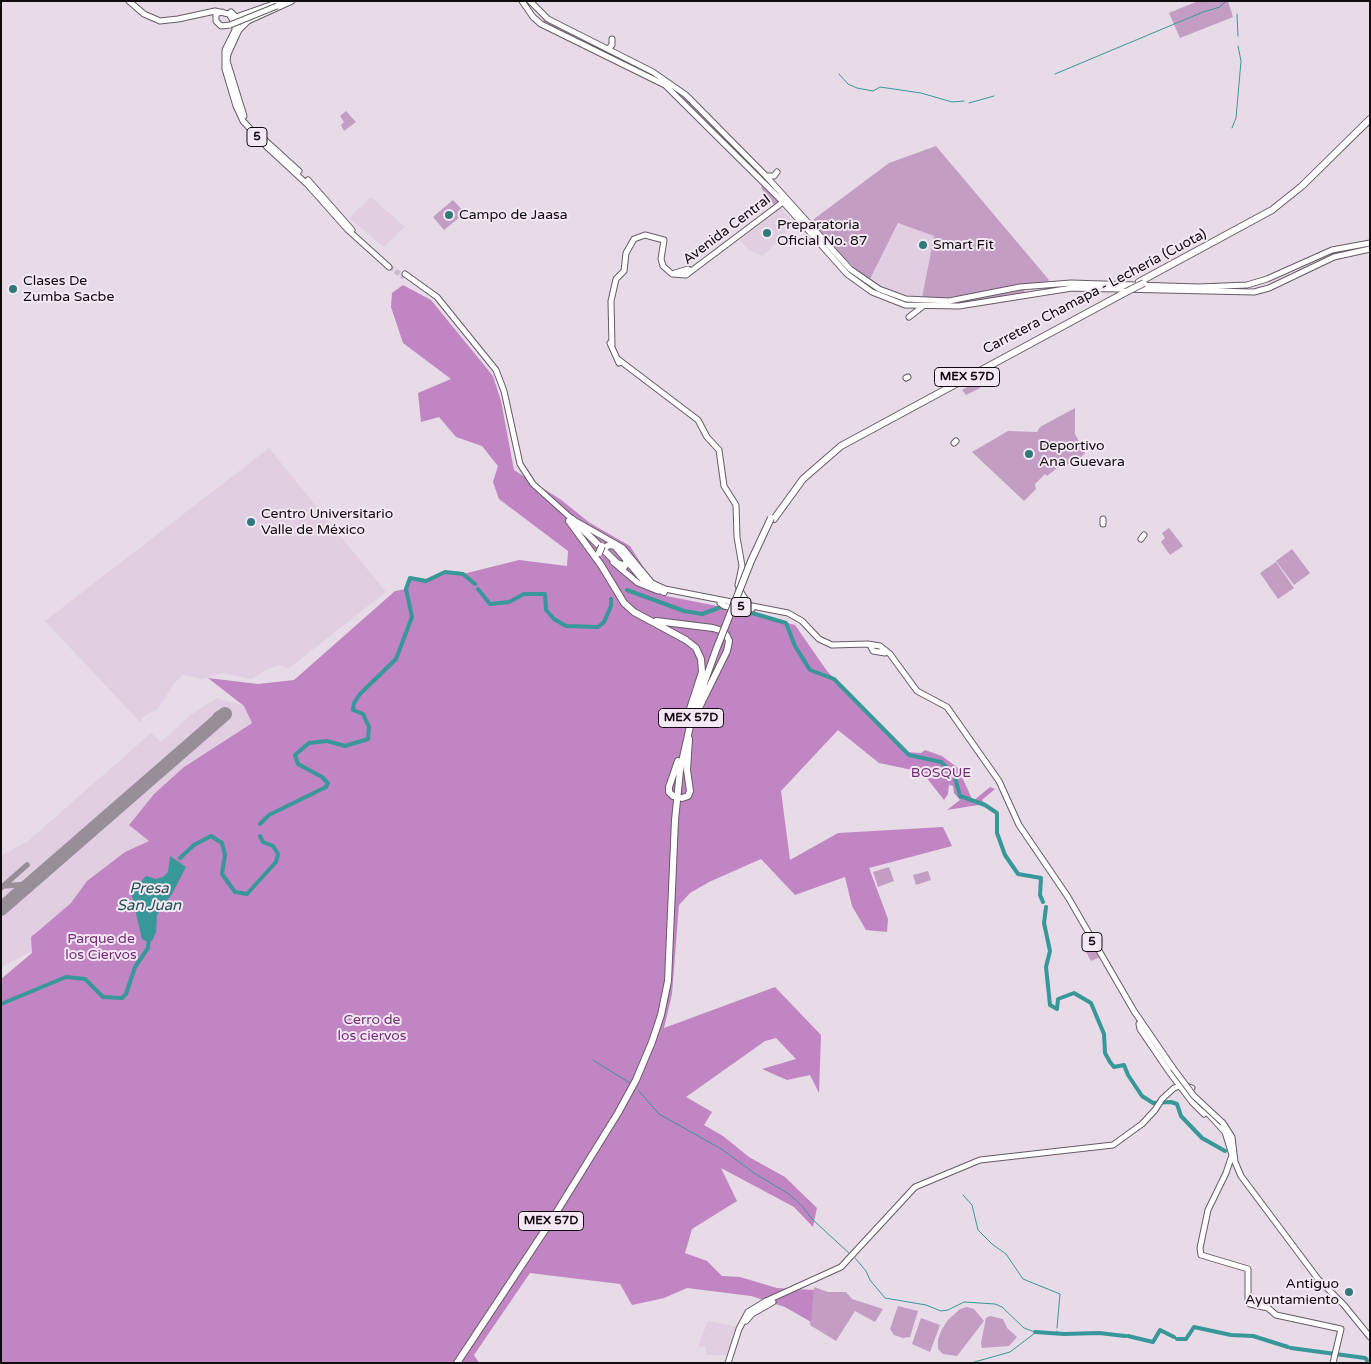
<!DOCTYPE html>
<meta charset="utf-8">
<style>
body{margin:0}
#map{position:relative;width:1371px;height:1364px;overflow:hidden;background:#e7dbe7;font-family:"Varela Round",sans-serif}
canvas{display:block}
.frame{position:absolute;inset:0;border:2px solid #0f0b0f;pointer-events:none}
</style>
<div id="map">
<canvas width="1371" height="1364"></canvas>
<div class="frame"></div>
</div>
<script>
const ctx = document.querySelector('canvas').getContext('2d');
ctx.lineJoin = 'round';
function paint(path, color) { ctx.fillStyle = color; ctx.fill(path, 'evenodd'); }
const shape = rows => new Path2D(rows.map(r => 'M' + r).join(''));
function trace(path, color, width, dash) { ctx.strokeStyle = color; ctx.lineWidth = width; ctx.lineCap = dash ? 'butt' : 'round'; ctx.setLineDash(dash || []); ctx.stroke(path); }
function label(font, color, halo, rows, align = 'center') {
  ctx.font = font + ' "Varela Round",sans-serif'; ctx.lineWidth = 4; ctx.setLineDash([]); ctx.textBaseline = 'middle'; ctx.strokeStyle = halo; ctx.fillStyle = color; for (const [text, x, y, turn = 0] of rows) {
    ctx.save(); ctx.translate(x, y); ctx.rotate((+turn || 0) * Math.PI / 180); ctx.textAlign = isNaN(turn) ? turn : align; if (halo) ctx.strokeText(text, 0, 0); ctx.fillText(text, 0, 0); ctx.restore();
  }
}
paint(shape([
 [371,197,405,227,384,247,349,218],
 [780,207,795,224,763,256,749,250,740,240],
 [899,223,934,236,922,298,905,296,869,281],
 [269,448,386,592,288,669,279,665,266,670,251,679,222,673,203,679,183,675,175,682,158,709,144,716,140,722,45,621],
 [217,698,244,706,252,722,184,767,154,794,129,824,149,841,125,852,87,881,71,903,34,933,32,951,1,967,1,856,28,841,151,733,161,742,189,716],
 [708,1321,738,1327,728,1355,706,1355,706,1347,698,1346]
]), '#e1cfe1');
paint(shape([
 [1198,1,1228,1,1233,17,1180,38,1169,13],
 [545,19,613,52,614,55,611,56,547,24,543,21],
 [618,56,640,66,679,90,750,165,664,83,622,61],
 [346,111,356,122,344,131,341,125,344,122,340,116],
 [936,146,1049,280,1047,283,1012,286,952,298,922,298,934,236,898,223,869,281,832,247,810,222,889,163],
 [763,185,779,201,775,206,761,188],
 [453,200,465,213,444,230,433,217],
 [1024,289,1025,293,955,306,912,303,912,301,940,302],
 [982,378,980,388,966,395,962,390],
 [1075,408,1075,434,1085,453,1078,461,1057,468,1047,476,1045,474,1035,484,1036,489,1024,501,972,452,1008,431,1037,432,1040,427],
 [1169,528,1183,546,1170,555,1161,542,1165,538,1162,533],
 [1292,549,1310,573,1294,585,1276,561],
 [1276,562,1294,588,1278,599,1260,573],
 [889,867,894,881,878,887,873,872],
 [928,871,931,880,916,885,913,875],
 [1094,947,1100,957,1091,961,1086,952],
 [814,1287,828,1292,846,1292,852,1299,883,1309,875,1322,855,1311,836,1341,810,1325],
 [898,1306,918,1311,910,1337,903,1338,894,1335,890,1329],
 [967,1307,974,1309,984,1321,957,1356,943,1354,938,1349,938,1339,942,1329,948,1320,960,1309],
 [990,1316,1003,1319,1007,1328,1017,1337,1009,1346,982,1348,981,1343,986,1318],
 [921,1318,940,1325,930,1352,912,1344]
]), '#c49dc5');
paint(shape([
 [403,285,431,300,493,376,501,401,514,470,560,499,590,523,630,546,661,595,743,611,795,625,827,671,905,752,921,753,925,750,942,756,958,768,973,801,990,787,995,789,982,800,985,804,947,810,960,800,954,793,953,786,949,785,948,794,944,800,922,772,879,763,838,730,781,791,790,860,838,833,943,827,952,846,869,868,888,919,887,932,866,930,852,906,845,877,795,895,761,859,709,882,690,893,679,905,672,994,664,1028,775,987,821,1035,819,1093,810,1075,787,1080,762,1069,796,1059,776,1038,765,1041,686,1097,712,1112,704,1125,723,1136,749,1157,785,1177,817,1208,813,1227,794,1207,721,1168,737,1201,692,1229,685,1253,707,1261,722,1276,740,1277,777,1288,814,1290,811,1322,785,1307,751,1296,687,1288,664,1298,632,1305,620,1284,530,1273,474,1355,479,1363,1,1363,1,979,32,953,31,937,71,903,87,881,125,852,149,841,129,825,154,794,184,767,252,723,244,706,208,678,258,684,294,680,395,591,406,589,410,578,426,581,445,572,463,574,519,560,567,566,568,551,499,499,493,482,498,466,482,446,456,437,439,417,421,422,418,393,451,379,403,343,391,307,392,293]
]), '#c085c2');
paint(shape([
 [170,856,186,867,172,894,157,915,156,932,152,941,146,941,142,939,131,892,146,876,156,879,163,877,168,872]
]), '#389798');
trace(shape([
 [1237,14,1238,36],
 [839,74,848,84,857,88,873,91,880,87,921,93,952,102,964,101],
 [1055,74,1203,12,1220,7,1226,1],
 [969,103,994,96],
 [1232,128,1236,118,1241,61,1238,46],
 [593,1060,630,1083],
 [638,1090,659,1114,723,1150,754,1173,789,1194,803,1207,812,1219,850,1254],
 [963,1195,972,1205,978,1230,992,1244,1006,1254,1023,1279,1060,1294,1057,1328],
 [855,1258,866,1271,870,1280,885,1298,926,1305,941,1311,948,1310,964,1302,995,1304,1002,1307,1024,1328,1035,1332],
 [1057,1331,1057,1333],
 [971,1363,1010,1352,1035,1333]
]), '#389798', 1);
trace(shape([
 [478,589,490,604,509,602,524,594,545,594,546,610,554,619,566,626,598,627,604,622,611,606,611,599],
 [627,590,684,611,702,614,721,607,726,608],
 [745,611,786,623,795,646,810,670,834,679,909,755,941,762,954,774,960,796,985,805,997,813,997,833,1005,855,1018,874,1041,878,1040,895,1043,902],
 [260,824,269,815,326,787,328,783,322,777,298,764,295,755,309,743,327,741,345,746,368,739,369,727,363,714,353,710,354,703,360,694,396,659,412,617,406,589,410,578,426,581,445,572,463,574,475,584],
 [180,858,194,845,211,836,222,843,225,855,222,874,235,892,247,894,276,862,278,854,273,846,263,842,260,836],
 [1046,907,1044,923,1050,951,1046,967,1050,1005,1057,1009,1058,999,1074,993,1091,1003,1104,1034,1105,1053,1110,1062,1114,1067,1124,1065,1128,1075,1142,1096,1153,1103,1171,1102,1177,1104,1181,1116,1202,1138,1225,1151],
 [1,1004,66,977,85,979,103,997,122,998,126,994,135,967,148,948,149,937],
 [1035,1332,1064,1334,1099,1333,1125,1336],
 [1128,1336,1153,1342,1160,1330,1174,1337],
 [1177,1339,1186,1339,1194,1327,1231,1335,1253,1336,1288,1347],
 [1291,1348,1365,1358,1367,1360]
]), '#389798', 4);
trace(shape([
 [211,726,216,715,219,713,223,717,218,720],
 [3,886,30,884],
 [1,888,27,865],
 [16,896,21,890,19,885]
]), '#988e98', 5.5);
trace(shape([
 [1,909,225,714]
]), '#988e98', 14);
trace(shape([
 [389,267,404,277]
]), '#c7bcc7', 5, [5, 2.5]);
const major = shape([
 [129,1,144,14,160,21,178,19,215,11,229,14,235,24,235,30,225,50,225,69,236,106,243,121,268,148,308,185,348,230,389,267],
 [522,1,533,17,541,24,665,85,783,202,847,274,872,292,905,305,959,306,1072,288,1254,292,1269,288,1334,257,1370,249],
 [530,1,548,19,653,72,686,95,766,176,850,269,879,289,906,299,949,301,1020,287,1071,283,1199,287,1247,285,1267,279,1332,250,1370,243],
 [222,12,216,14,216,21,221,26,230,25],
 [231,12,236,17,239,30,228,54,227,61,244,116],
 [236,17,282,1],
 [239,30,248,21,292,1],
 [608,49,612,45,612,39],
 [255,131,299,171],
 [766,176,774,176,777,172],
 [308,180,352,230],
 [675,273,688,269,691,271],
 [405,274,437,297,496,370,504,391,520,464,533,484,572,519,623,548,652,583,665,589,788,613,802,621,819,639,832,645,868,644,880,646,890,654,917,691,947,707,999,781,1019,825,1068,897,1134,1011,1173,1068],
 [909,317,922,307],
 [610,343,619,363],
 [612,345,611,301,616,279,624,271,626,253,634,239,645,235,664,240,661,259,663,266,672,274,686,275,783,202],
 [619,360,698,420,707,437,719,450,724,486,736,505,737,537,742,566,738,585],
 [906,378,908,377],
 [954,443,956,441],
 [1103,524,1103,519],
 [1141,539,1144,535],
 [613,562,638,583,658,591],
 [739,589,749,605],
 [720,603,724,606,744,610,752,609],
 [871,647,873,651,885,653],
 [1139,1024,1140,1029,1170,1073,1192,1102,1204,1114],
 [1204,1109,1225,1132,1232,1155,1226,1173,1208,1210,1200,1248,1201,1255,1248,1269,1248,1299,1250,1304,1268,1308,1276,1315,1341,1329,1333,1363],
 [1223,1123,1232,1137,1235,1162,1241,1176,1318,1279,1344,1305,1370,1337],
 [746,1321,752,1314,773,1302],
 [728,1363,739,1329,748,1312,766,1301,841,1267,915,1187,980,1160,1113,1145,1142,1124,1155,1110,1162,1099,1174,1088,1183,1085,1192,1088]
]);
const highway = shape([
 [1139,282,1272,210,1302,186,1370,119],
 [572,519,617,563,625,566,627,559],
 [774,519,803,479,841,446,1126,292],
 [569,521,601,565,624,603,634,612,686,640,696,648,701,659,702,672,690,709],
 [603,548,610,545,615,546,645,582,664,592],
 [656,621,713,628,723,631,727,636,729,641,727,651,695,716],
 [673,796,669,792,669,787,678,761],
 [682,798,688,796,690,791,687,770,689,739],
 [457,1363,551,1221,618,1113,636,1080,652,1042,661,1015,668,981,675,820,680,771,692,717,716,650]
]);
trace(major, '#665b66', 7);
trace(highway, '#665b66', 8);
trace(major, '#fff', 5);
trace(highway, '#fff', 6);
const majorBridge = shape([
 [230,25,277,6],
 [1173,1068,1194,1096,1223,1123]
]);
const highwayBridge = shape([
 [1126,292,1144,283],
 [599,553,602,546],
 [716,650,751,561,771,518]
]);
trace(majorBridge, '#665b66', 7, []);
trace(highwayBridge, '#665b66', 8, []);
trace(majorBridge, '#fff', 5);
trace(highwayBridge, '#fff', 6);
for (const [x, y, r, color] of [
 [449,215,5,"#307a7b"],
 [767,233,5,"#307a7b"],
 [923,245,5,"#307a7b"],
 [13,289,5,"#307a7b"],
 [1029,454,5,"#307a7b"],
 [251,522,5,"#307a7b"],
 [1349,1292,5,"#307a7b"]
]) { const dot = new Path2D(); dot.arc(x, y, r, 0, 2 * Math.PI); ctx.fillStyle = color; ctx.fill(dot); trace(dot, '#f4e8f4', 2); }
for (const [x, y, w] of [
 [257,137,20],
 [967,377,65],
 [741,607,20],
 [691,718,65],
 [1092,942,20],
 [551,1221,65]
]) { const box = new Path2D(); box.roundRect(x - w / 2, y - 9.5, w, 19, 4); ctx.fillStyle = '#f4e8f4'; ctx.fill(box); trace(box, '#0f0b0f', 1); }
label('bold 12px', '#0f0b0f', null, [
 ["5",257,137],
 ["MEX 57D",967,377],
 ["5",741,607],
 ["MEX 57D",691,718],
 ["5",1092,942],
 ["MEX 57D",551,1221]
]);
label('14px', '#0f0b0f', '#f4e8f4', [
 ["Campo de Jaasa",459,215],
 ["Preparatoria",777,225],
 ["Oficial No. 87",777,241],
 ["Smart Fit",933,245],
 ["Clases De",23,281],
 ["Zumba Sacbe",23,297],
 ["Deportivo",1039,446],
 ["Ana Guevara",1039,462],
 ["Centro Universitario",261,514],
 ["Valle de México",261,530],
 ["Antiguo",1339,1284,"right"],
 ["Ayuntamiento",1339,1300,"right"]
], 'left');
label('14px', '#0f0b0f', '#f4e8f4', [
 ["Avenida Central",727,230,-37],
 ["Carretera Chamapa - Lechería (Cuota)",1095,292,-28]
]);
label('14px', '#732d77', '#f4e8f4', [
 ["BOSQUE",941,773],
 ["Parque de",101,939],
 ["los Ciervos",101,955],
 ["Cerro de",372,1020],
 ["los ciervos",372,1036]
]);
label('italic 15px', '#1c5152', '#f4e8f4', [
 ["Presa",149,889],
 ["San Juan",149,906]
]);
</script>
